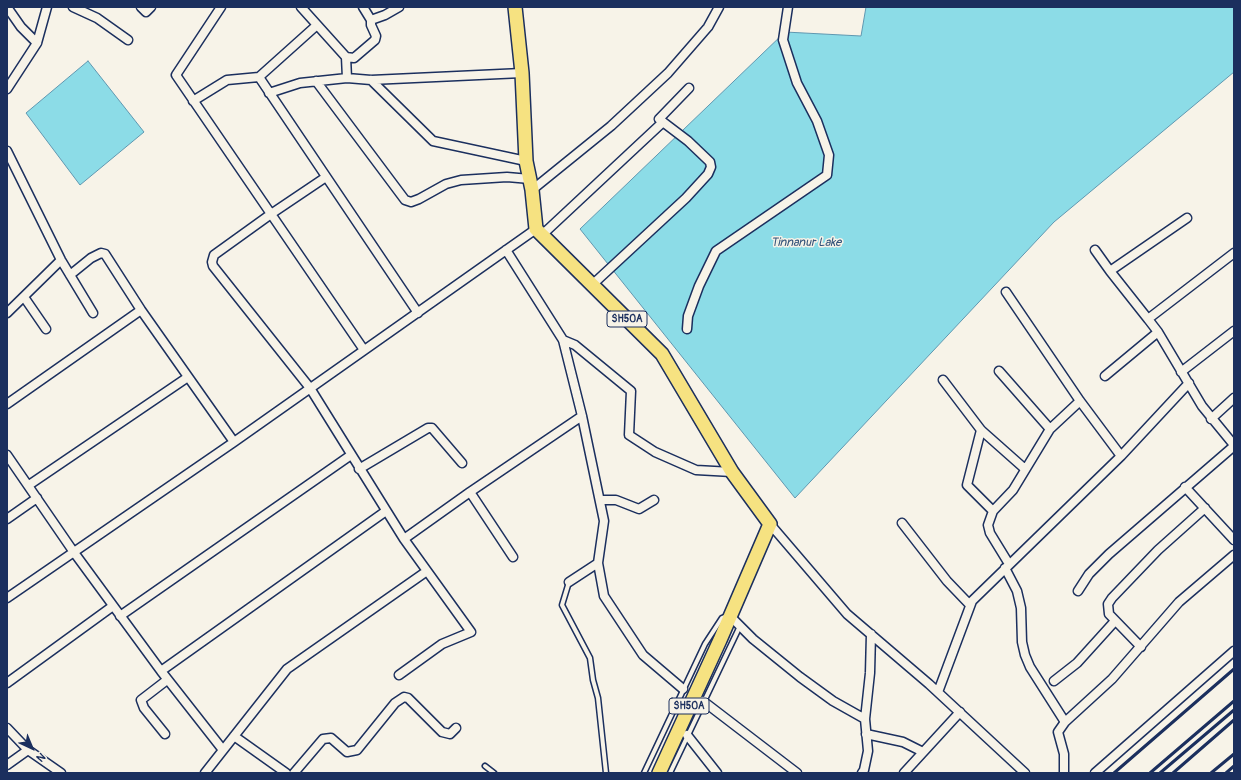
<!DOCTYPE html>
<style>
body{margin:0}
#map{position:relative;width:1241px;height:780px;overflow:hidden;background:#f7f3e8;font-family:Pangolin,sans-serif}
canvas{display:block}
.frame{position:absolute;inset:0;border:8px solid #1b2f5e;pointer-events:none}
.north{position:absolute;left:12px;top:728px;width:40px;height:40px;-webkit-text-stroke:3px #f7f3e8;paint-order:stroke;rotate:136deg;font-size:11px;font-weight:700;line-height:16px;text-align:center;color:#1b2f5e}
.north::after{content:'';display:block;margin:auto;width:14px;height:18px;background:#1b2f5e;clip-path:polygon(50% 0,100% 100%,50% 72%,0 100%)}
</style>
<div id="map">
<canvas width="1241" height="780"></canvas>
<div class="frame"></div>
<div class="north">N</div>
</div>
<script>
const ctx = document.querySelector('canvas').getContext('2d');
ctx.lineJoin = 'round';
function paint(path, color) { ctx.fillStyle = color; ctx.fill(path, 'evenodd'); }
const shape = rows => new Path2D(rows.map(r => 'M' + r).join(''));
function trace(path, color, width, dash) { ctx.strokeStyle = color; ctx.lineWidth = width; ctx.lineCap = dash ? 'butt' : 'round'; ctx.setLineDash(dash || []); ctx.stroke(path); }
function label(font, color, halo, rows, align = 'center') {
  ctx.font = font + ' Pangolin,sans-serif'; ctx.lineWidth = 3; ctx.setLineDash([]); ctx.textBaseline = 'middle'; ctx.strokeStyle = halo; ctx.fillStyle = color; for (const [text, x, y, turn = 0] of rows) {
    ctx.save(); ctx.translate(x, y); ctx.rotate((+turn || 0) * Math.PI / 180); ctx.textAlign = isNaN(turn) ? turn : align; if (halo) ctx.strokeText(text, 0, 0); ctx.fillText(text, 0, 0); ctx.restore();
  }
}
const water = shape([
 [866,7,1234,7,1234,72,1054,222,795,498,580,229,785,32,861,36,866,7],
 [88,61,144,132,80,185,26,113,88,61]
]);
paint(water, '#8cdce7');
trace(water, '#5f97b0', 1);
const service = shape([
 [569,582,562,605,590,658,593,680,598,698,606,773],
 [485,766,494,773],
 [644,773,705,644,722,618,727,616],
 [670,773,740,626]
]);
const minor = shape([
 [7,7,21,27,37,43],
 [73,7,97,18,128,40],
 [141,7,146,12,151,7],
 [221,7,176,75,364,350],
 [301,7,346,57,347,78],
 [371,20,385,15,399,7],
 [346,57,354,58,375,40,376,36,371,25,371,20,363,7],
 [259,77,317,25],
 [371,80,433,141,526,161],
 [316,81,405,200,411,202,419,199,446,184,461,180,507,177,530,179],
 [7,89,37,43,47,7],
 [269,93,300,83,347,78,371,80,522,73],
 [193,101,227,80,259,77,418,313],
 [7,151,61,260,93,313],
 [326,177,271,214,214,255,212,262,213,266,310,388,404,539,471,632,442,644,399,675],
 [532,190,611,126,668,73,708,27,719,7],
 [542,235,663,122],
 [506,250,563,340,582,416,604,521,598,563,604,596,643,655,683,689],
 [1095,250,1110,271],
 [1234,253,1148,319,1158,332,1202,406,1234,445],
 [70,275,91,258,101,253,105,254,141,310,234,442],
 [592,285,686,198,708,174,711,167,710,162,688,141,659,119,689,88],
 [1006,292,1080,401,1121,456],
 [24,297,46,329],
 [7,313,61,260],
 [1148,319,1110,271,1187,218],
 [687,329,688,316,699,286,716,251,827,175,829,155,817,121,797,83,783,40,788,7],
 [563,340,575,345,631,391,629,435,655,452,696,470,732,472],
 [999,371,1050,429],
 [1181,372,1234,331],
 [1105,376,1158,332],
 [943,380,981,430,1025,469],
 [7,404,141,310],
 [1211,419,1234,398],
 [981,430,967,485,993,511],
 [7,455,73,551,161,671,223,750],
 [359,469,428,428,432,428,462,463],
 [29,485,188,377],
 [1185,487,1234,540],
 [470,492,513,557],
 [600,500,616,500,639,509,654,500],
 [7,519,37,498],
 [902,523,947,581,970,605],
 [770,524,847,614,929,684,1025,773],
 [404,539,470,492,582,416],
 [1009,564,990,533,988,525,993,511,1013,490,1050,429,1080,401],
 [1005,568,1017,591,1021,608,1022,642,1025,655,1030,667,1065,722,1112,679,1179,602,1234,555],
 [569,582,598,563],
 [1078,591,1089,574,1109,554,1234,446],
 [7,598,234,442,536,229],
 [120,616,351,455],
 [730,616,753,639,800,677,833,701,865,719],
 [1141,647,1109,614,1108,604,1112,598,1158,550,1205,508],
 [161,671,386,511],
 [1054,681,1077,663,1115,621],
 [7,683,113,606],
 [938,692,972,601,1121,456,1189,383],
 [703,701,797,773],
 [7,728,28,750,61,773],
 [165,734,144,708,141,700,167,680],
 [866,734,903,742,923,752],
 [687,735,717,773],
 [234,736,286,773],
 [7,765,28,750],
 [205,773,287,669,427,571],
 [294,773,323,739,331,738,347,752,357,750,395,703,404,697,408,698,442,732,450,734,456,728],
 [862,773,864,770,868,751,865,719,870,673,871,634],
 [904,773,960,712],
 [1064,773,1064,754,1058,732,1065,722],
 [1095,773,1234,651]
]);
const primary = shape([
 [515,7,522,73,526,161,532,190,536,229,662,354,732,472,770,524,720,640,659,773]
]);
trace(service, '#1b2f5e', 7);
trace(minor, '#1b2f5e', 11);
trace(primary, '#1b2f5e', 16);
trace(service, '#f7f3e8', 4);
trace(minor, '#f7f3e8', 8);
trace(primary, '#f6e281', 13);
trace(shape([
 [1114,773,1234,669],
 [1150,773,1234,701],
 [1160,773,1234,710],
 [1173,773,1234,720],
 [1211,773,1234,754],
 [1226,773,1234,766]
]), '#1b2f5e', 3);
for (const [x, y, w] of [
 [627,319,40],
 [689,706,40]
]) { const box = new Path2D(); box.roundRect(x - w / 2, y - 8, w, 16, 3); ctx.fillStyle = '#f7f3e8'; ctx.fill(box); trace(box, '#1b2f5e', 1); }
label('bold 10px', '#1b2f5e', null, [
 ["SH50A",627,319],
 ["SH50A",689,706]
]);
label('italic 12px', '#325279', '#f7f3e8', [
 ["Tinnanur Lake",806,243]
]);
</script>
